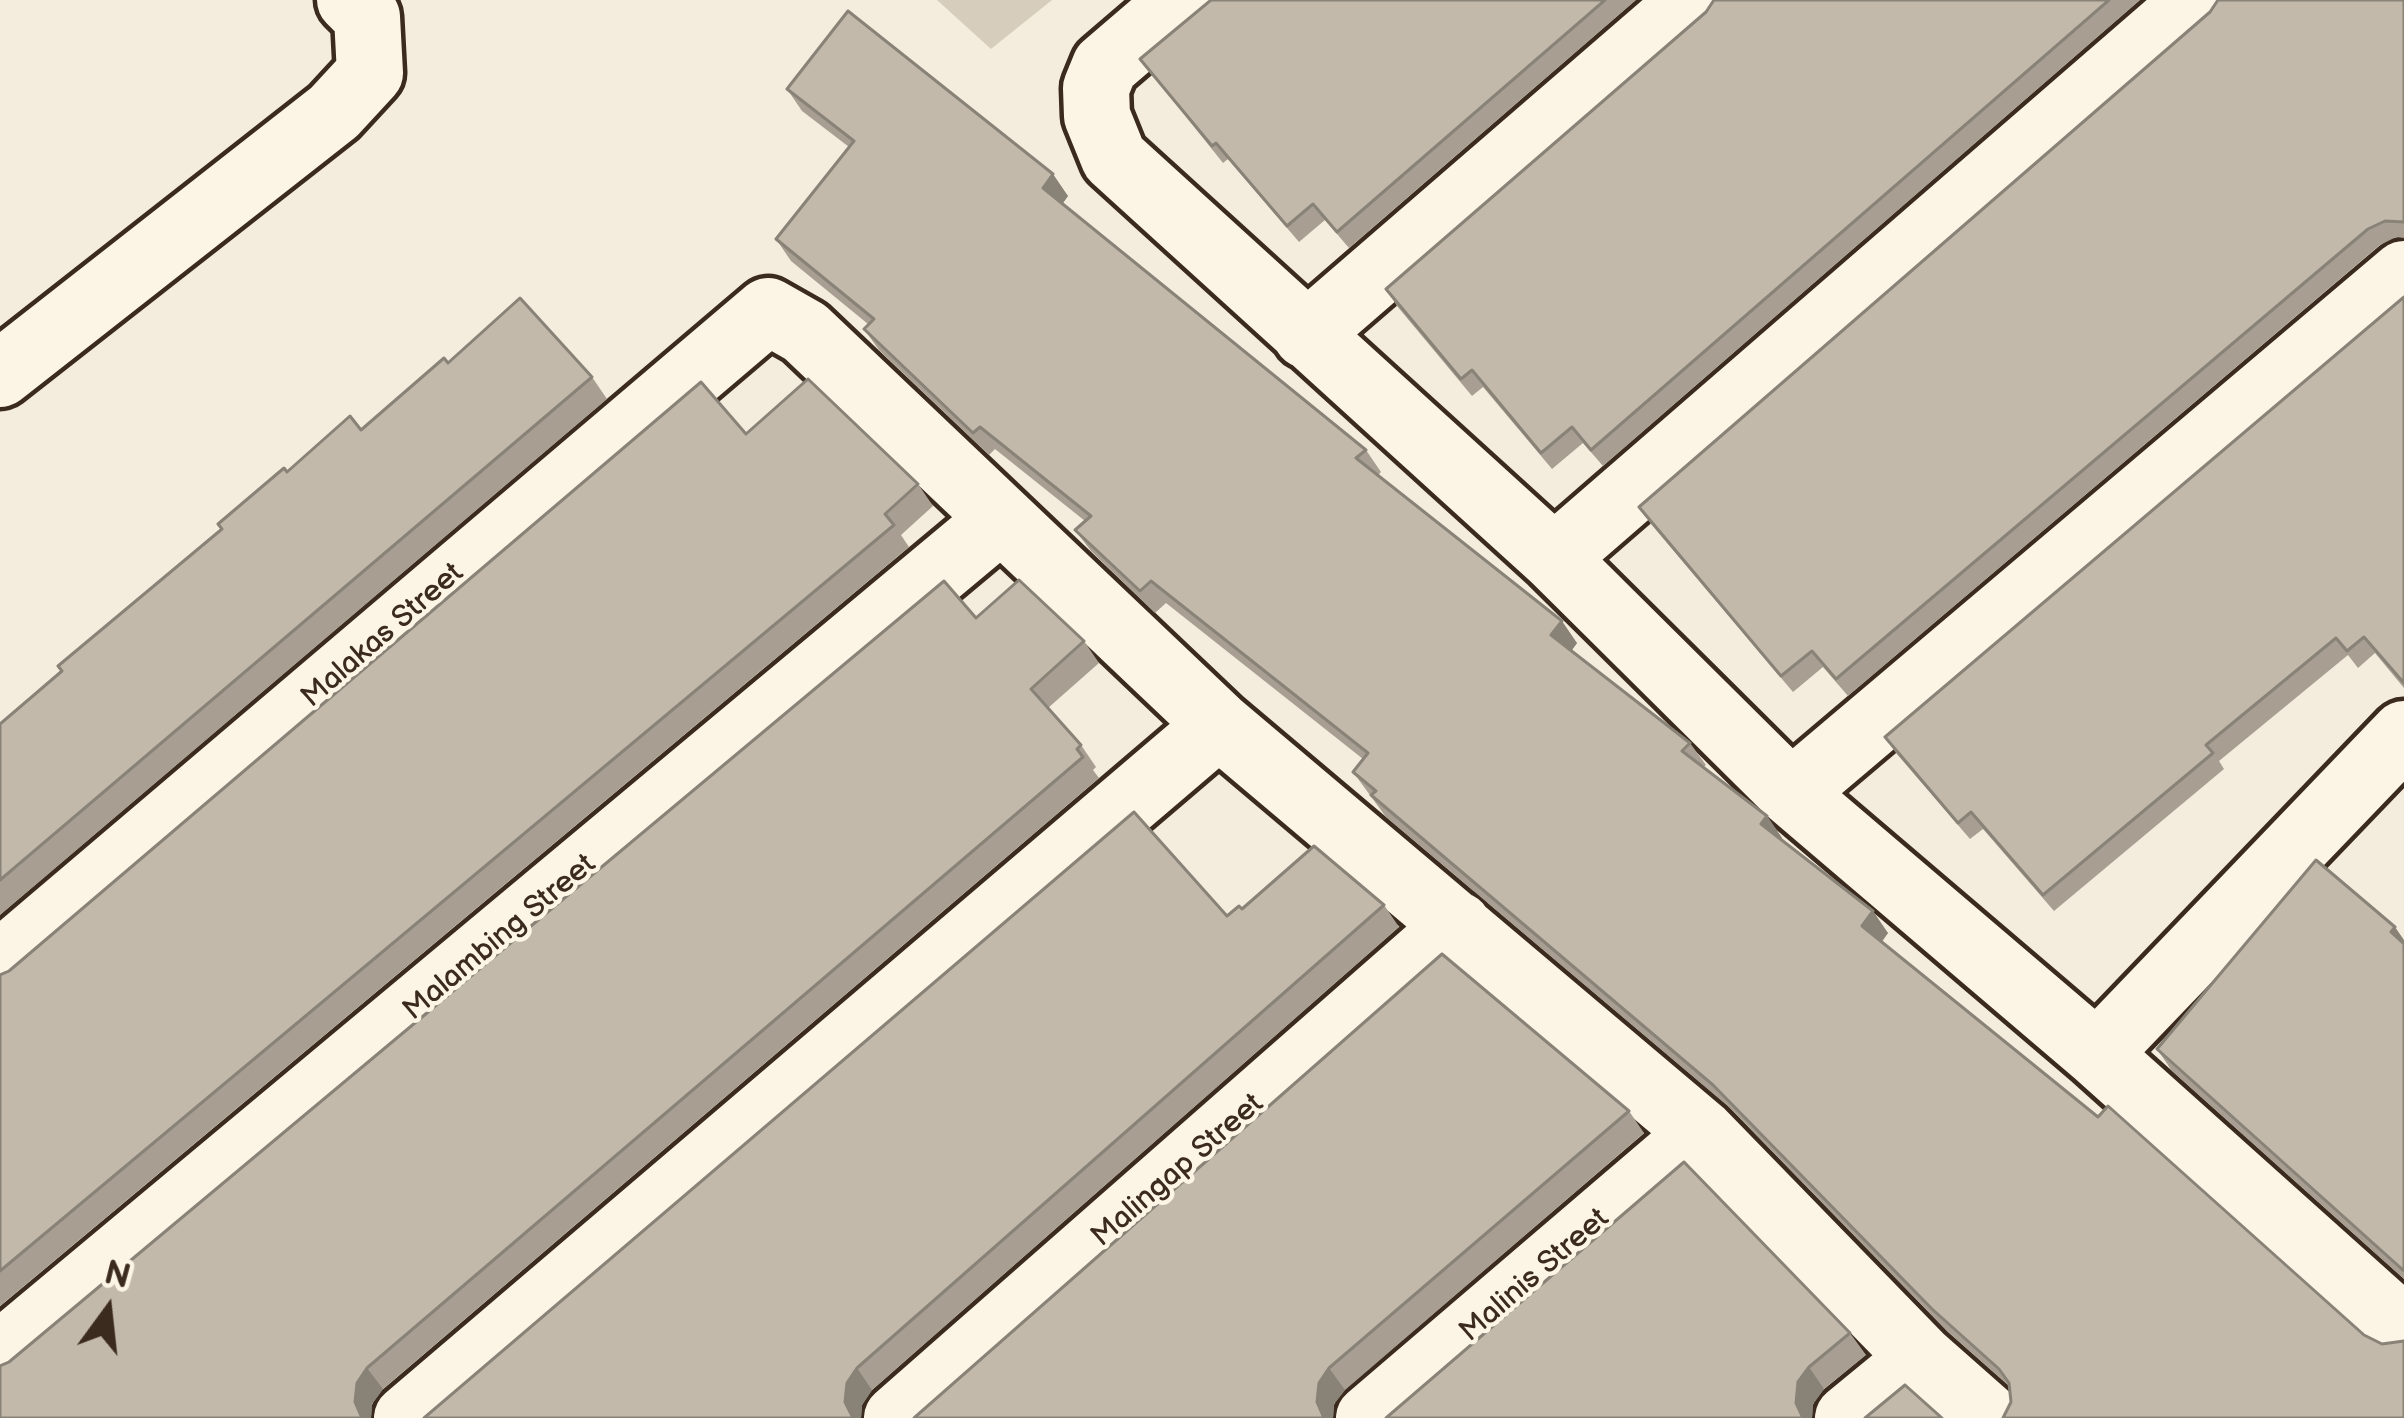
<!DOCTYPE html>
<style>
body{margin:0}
#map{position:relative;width:2404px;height:1418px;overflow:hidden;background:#f4eddd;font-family:"Balsamiq Sans",sans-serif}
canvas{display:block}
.north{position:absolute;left:48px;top:1250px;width:120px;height:120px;-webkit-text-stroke:9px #fcf5e5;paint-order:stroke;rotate:15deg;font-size:33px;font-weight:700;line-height:48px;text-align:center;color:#3b2a1e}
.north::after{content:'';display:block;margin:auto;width:42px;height:54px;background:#3b2a1e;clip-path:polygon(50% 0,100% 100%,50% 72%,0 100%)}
</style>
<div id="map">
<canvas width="2404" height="1418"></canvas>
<div class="north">N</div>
</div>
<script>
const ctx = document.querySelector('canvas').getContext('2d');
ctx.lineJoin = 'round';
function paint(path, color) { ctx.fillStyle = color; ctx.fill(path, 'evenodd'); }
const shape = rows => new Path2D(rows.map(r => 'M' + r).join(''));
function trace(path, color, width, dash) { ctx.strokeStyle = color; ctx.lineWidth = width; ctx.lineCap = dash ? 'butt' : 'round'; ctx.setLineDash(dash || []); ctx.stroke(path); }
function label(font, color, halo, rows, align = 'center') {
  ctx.font = font + ' "Balsamiq Sans",sans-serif'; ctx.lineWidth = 9; ctx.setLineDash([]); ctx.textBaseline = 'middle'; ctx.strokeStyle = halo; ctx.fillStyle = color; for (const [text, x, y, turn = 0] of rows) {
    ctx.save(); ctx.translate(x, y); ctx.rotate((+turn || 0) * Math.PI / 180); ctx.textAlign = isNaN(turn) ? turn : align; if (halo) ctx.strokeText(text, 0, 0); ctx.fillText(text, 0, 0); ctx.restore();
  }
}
paint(shape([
 [937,0,1052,0,991,49]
]), '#d6cdbd');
const street = shape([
 [1182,0,1105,66,1096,88,1097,116,1114,158,1554,558,1791,793,2097,1054,2404,1329],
 [1306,335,1693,0],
 [0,374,334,112,370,73,367,17,350,0],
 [1554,558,2197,0],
 [1791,793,2404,274],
 [0,964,768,311,805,332,1219,725,1702,1133,1921,1358,1989,1418],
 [2097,1054,2404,734],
 [0,1355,1000,520],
 [407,1418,1219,725],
 [897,1418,1458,925],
 [1369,1418,1702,1133],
 [1848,1418,1921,1358]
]);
trace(street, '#3b2a1e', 75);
trace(street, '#fcf5e5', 66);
paint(shape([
 [1211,0,1636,0,1349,248,1325,220,1299,242,1228,159,1223,163,1140,59],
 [1714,0,2140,0,1603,466,1583,443,1552,469,1483,387,1472,396,1397,306,1386,289,1706,12],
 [2404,0,2404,238,2396,237,2380,245,1848,696,1823,667,1793,692,1651,524,1639,507,2210,12],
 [787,89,1068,196,1062,204,1366,450,1381,472,1378,475,1577,643,1571,651,1690,743,1706,765,1703,767,1767,816,1782,838,1781,840,1888,933,1882,942,2404,1418,2011,1402,2009,1386,1947,1331,1729,1107,1386,817,1353,772,1363,759,1166,603,1155,613,1091,551,1075,530,1085,521,995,449,989,455,879,350,864,329,868,324,791,261,776,239,849,147,802,111],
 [2404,297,2404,688,2375,653,2358,668,2348,655,2219,761,2224,769,2054,911,1983,829,1970,839,1896,753,1885,737],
 [448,363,592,377,607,399,0,915,0,724,287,472,361,430],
 [746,434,918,484,933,506,901,535,909,547,0,1306,0,975,9,971],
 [976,618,1084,641,1099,663,1048,708,1081,745,1096,767,1093,770,1099,778,383,1389,372,1404,371,1418,0,1418,9,1362],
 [1384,905,1399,927,872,1390,862,1405,861,1418,424,1418,1227,916,1242,909],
 [2404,940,2404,1279,2172,1071,2157,1049],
 [1629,1111,1644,1133,1345,1390,1334,1404,1333,1418,914,1418],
 [1850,1333,1866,1355,1824,1389,1813,1404,1812,1418,1386,1418]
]), '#a89f92');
paint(shape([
 [1053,174,1068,196,1058,210,1043,188],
 [1562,621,1577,643,1567,657,1551,635],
 [1767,816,1782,838,1776,846,1761,824],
 [1873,911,1888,933,1877,947,1862,926],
 [2395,927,2404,940,2404,952,2391,932],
 [1809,1367,1824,1389,1813,1404,1812,1418,1803,1418,1796,1403,1798,1382],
 [367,1368,383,1389,372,1404,371,1418,362,1418,355,1402,357,1383],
 [857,1368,872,1390,862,1405,861,1418,853,1418,845,1402,847,1383],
 [1329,1368,1345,1390,1334,1404,1333,1418,1324,1418,1317,1402,1319,1383]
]), '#888277');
const building = shape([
 [1211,0,1605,0,1337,232,1313,204,1287,226,1216,143,1212,146,1140,59,1211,0],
 [1714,0,2109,0,1591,450,1572,427,1541,453,1472,370,1461,379,1386,289,1706,12,1714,0],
 [2218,0,2404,0,2404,222,2385,221,2368,229,1836,679,1812,651,1781,676,1639,507,2210,12,2218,0],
 [848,11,1053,174,1043,188,1366,450,1356,458,1562,621,1551,635,1690,743,1682,751,1767,816,1761,824,1873,911,1862,926,2098,1117,2108,1106,2364,1335,2382,1344,2404,1341,2404,1418,2003,1418,2011,1402,2009,1383,1999,1369,1932,1309,1713,1085,1371,795,1376,791,1353,772,1368,753,1151,581,1140,591,1075,530,1091,516,980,427,973,433,864,329,874,319,776,239,854,141,787,89,848,11],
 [2404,297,2404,683,2364,637,2347,651,2336,638,2206,745,2213,753,2043,895,1971,812,1958,823,1885,737,2404,297],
 [520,298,592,377,0,880,0,724,62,671,58,666,222,529,218,524,284,468,287,472,350,416,361,430,444,358,448,363,520,298],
 [808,379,918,484,885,514,894,525,0,1271,0,975,9,971,701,382,746,434,808,379],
 [1019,580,1084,641,1031,689,1081,745,1077,749,1083,757,367,1368,357,1383,355,1402,362,1418,0,1418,0,1366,9,1362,944,581,976,618,1019,580],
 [1134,812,1227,916,1239,906,1242,909,1314,846,1384,905,857,1368,847,1383,845,1402,853,1418,424,1418,1134,812],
 [2316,860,2395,927,2391,932,2404,944,2404,1271,2157,1049,2316,860],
 [1442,954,1629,1111,1329,1368,1319,1383,1317,1402,1324,1418,914,1418,1442,954],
 [1684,1162,1850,1333,1809,1367,1798,1382,1796,1403,1803,1418,1386,1418,1684,1162],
 [1905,1385,1942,1418,1865,1418,1905,1385]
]);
paint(building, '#c3b9aa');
trace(building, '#888277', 3);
label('30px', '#3b2a1e', '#fcf5e5', [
 ["Malakas Street",383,636,-41],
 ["Malambing Street",500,938,-40],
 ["Malingap Street",1178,1171,-41],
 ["Malinis Street",1535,1276,-41]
]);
</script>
